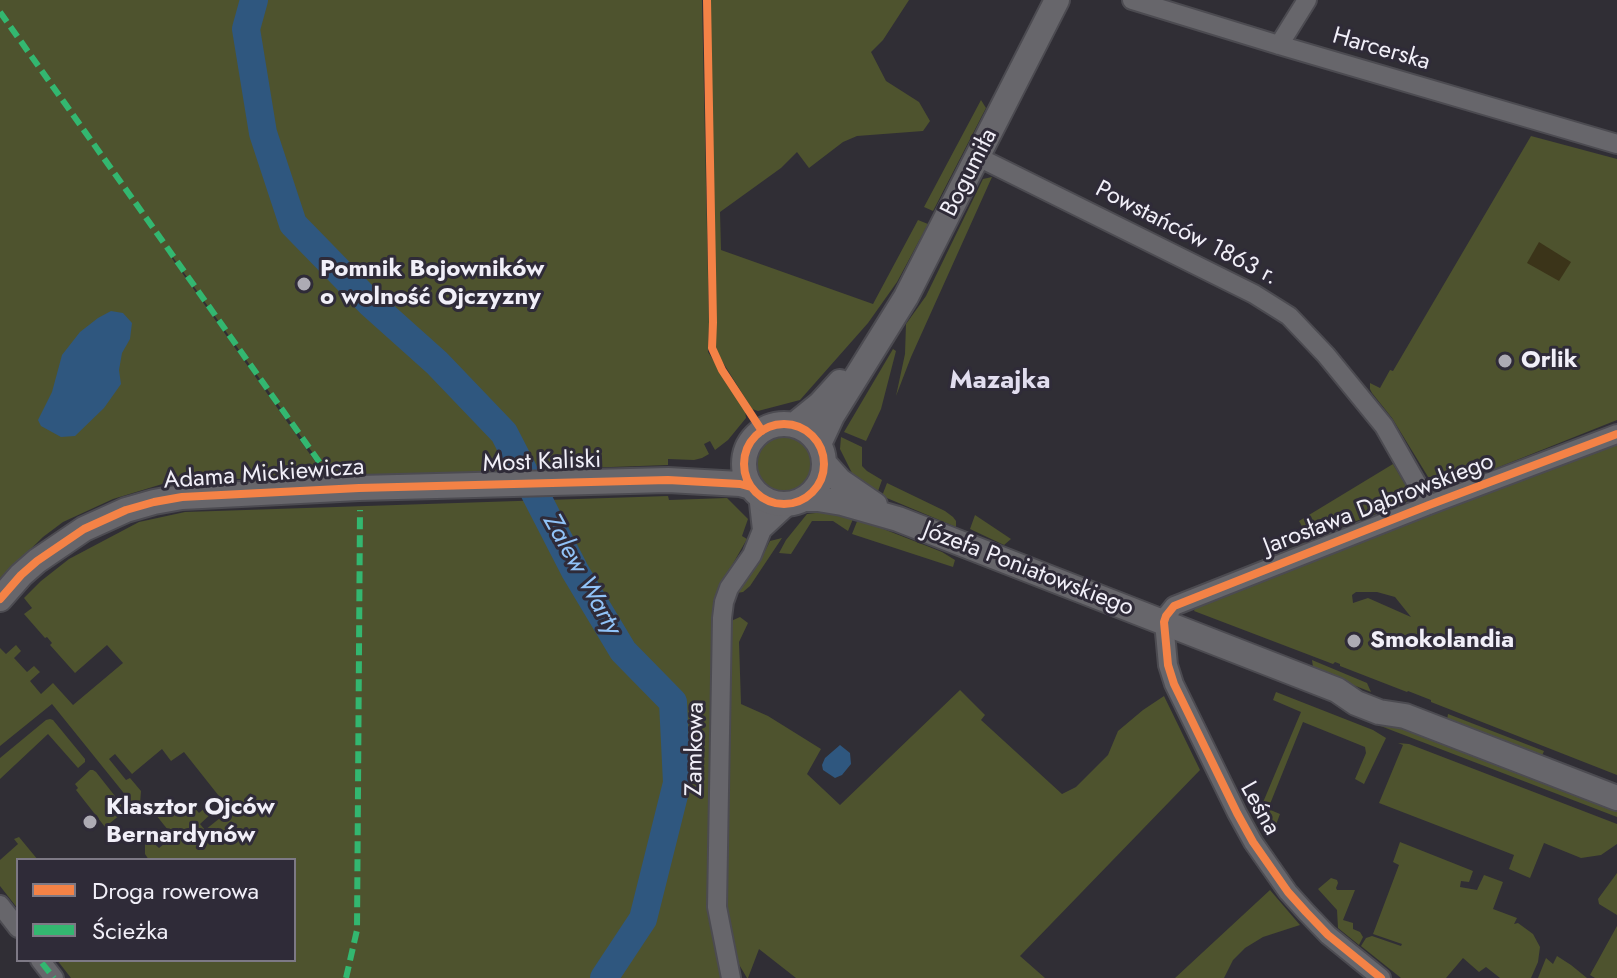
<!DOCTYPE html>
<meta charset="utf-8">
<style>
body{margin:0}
#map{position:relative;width:1617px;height:978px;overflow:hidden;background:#302e35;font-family:Jost,sans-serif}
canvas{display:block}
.legend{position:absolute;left:16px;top:858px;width:280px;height:104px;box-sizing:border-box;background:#2f2b38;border:2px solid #7d7985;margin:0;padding:10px 14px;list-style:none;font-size:24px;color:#f1eff8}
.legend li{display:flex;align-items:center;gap:16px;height:40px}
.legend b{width:40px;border:2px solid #7d7985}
</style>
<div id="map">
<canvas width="1617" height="978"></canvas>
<ul class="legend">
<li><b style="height:10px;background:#f48246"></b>Droga rowerowa</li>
<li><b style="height:10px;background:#33b770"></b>Ścieżka</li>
</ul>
</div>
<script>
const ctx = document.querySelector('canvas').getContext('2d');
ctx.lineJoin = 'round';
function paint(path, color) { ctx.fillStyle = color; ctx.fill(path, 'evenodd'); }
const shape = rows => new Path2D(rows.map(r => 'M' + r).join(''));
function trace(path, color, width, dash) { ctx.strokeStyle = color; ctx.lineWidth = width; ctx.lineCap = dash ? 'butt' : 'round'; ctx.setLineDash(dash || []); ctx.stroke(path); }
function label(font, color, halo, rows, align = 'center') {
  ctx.font = font + ' Jost,sans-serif'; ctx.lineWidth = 6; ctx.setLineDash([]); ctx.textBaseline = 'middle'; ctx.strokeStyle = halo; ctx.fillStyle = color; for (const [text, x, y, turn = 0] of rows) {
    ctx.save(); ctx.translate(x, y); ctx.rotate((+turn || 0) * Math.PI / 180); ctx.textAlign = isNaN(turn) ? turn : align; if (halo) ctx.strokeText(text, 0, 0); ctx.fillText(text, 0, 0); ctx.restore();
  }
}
paint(shape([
 [0,0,702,0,709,324,708,352,745,410,746,418,728,440,715,450,710,441,704,444,709,454,702,458,694,460,668,459,668,465,330,477,167,249,166,250,326,477,231,479,169,482,113,499,63,522,43,537,0,579],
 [708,0,909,0,883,40,871,52,886,81,919,102,930,121,923,131,857,136,843,142,809,168,797,152,781,168,720,212,721,250,873,304,918,220,928,224,897,282,868,323,800,400,758,411,752,409,717,353,715,341],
 [981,100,986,108,933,211,924,207],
 [1531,136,1617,159,1617,420,1479,475,1437,489,1433,485,1392,418,1372,393,1370,389,1370,383,1380,388,1390,370,1393,371],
 [992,177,911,357,896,396,905,354,906,324,926,296,983,179],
 [893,349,896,351,881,409,866,441,844,432],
 '756 464a28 28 0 1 1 56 0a28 28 0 1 1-56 0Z',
 [841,437,862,447,862,466,867,471,882,480,877,494,864,486,853,475,840,449],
 [1617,441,1617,775,1431,702,1431,700,1408,691,1407,692,1340,666,1340,664,1335,662,1333,664,1194,611,1197,604],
 [1356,592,1377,592,1395,597,1411,617,1368,598,1353,603,1352,595],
 [1393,464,1406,486,1409,495,1408,500,1404,503,1309,539,1299,521],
 [887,483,945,511,953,517,956,521,956,527,882,496],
 [668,496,669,500,727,498,748,519,742,536,747,539,718,590,715,621,727,978,71,978,57,960,294,960,294,860,149,860,145,854,145,835,159,848,171,838,172,835,156,815,160,806,166,802,172,800,181,806,188,800,199,813,207,806,212,813,200,824,205,830,230,810,184,752,171,761,162,749,132,774,115,754,109,759,126,780,130,778,141,791,140,804,131,802,52,704,0,746,0,648,6,654,16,645,21,651,14,658,27,672,34,666,40,672,30,681,41,694,53,683,73,705,123,663,107,645,75,673,50,645,52,643,47,637,45,638,24,614,32,608,24,598,41,581,69,559,139,522,185,512],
 [824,512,853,519,848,531,833,521,812,521,791,554,779,553,786,540,807,514],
 [975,515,1011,539,1004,545,970,529],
 [858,519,942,552,955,560,953,567,852,534],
 [782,538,750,586,743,592,737,593,760,561,770,541],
 [740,617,748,623,739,642,741,704,768,716,821,749,807,774,840,805,960,690,985,715,981,720,1062,794,1076,787,1108,755,1118,731,1143,710,1164,696,1200,770,1020,956,1045,978,796,978,759,949,748,978,747,978,734,956,724,906,731,621],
 [1312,660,1367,683,1371,692,1317,671,1313,667],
 [1276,692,1373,730,1386,738,1364,784,1355,779,1366,753,1365,747,1303,722,1268,809,1280,814,1274,830,1256,819,1301,712,1273,700],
 [1448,714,1544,751,1541,758,1447,720],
 [1374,715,1617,810,1617,817,1378,725],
 [50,719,53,720,85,759,85,762,78,768,48,734,0,779,0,758,46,720],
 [1398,743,1409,744,1617,824,1617,844,1601,855,1581,858,1544,843,1530,878,1509,869,1514,855,1379,803,1403,745],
 [90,770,93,770,96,772,122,805,123,811,120,815,105,827,76,790,78,788,75,784],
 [19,837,38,860,18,860,18,909,0,886,0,860,18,844,14,839],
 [1400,842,1473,871,1469,882,1461,881,1460,887,1477,890,1484,875,1503,882,1493,909,1517,918,1514,924,1518,923,1533,934,1540,947,1538,962,1531,978,1500,978,1486,967,1479,972,1463,958,1446,978,1401,978,1361,946,1366,938,1372,936,1401,946,1402,944,1373,934,1399,865,1393,862],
 [1617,873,1617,915,1599,904,1598,899],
 [1331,878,1337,880,1338,883,1336,888,1337,890,1355,890,1343,920,1353,923,1353,929,1360,932,1363,937,1359,945,1338,928,1337,910,1318,889],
 [1270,890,1300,925,1263,937,1245,948,1233,960,1224,978,1175,978],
 [1617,926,1617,978,1595,978,1590,975],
 [1557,956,1571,965,1587,978,1538,978,1546,958,1553,964]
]), '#4e532e');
paint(shape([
 [1539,242,1571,262,1559,281,1527,263]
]), '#3b3419');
paint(shape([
 [111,311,123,313,132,323,130,339,122,353,119,370,121,384,104,408,75,436,61,437,41,426,38,420,52,392,62,355,80,332,98,318],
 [840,745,850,753,851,764,842,775,835,778,823,770,822,765,825,758]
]), '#2f577f');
trace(shape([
 [254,0,246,29,263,133,293,224,370,303,437,363,504,433,575,571,623,651,673,702,677,783,643,919,604,978]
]), '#2f577f', 28);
const street = shape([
 [1132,0,1279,45,1617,144],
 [1279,45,1307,0],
 [978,157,1254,294,1289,316,1326,355,1384,426,1429,505],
 [758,494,762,530],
 [0,905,18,928],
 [40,960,54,978],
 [731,978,717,907,722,618,724,602,729,588,752,555,762,530,790,504],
 [1381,978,1328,935,1306,912,1288,892,1253,842,1237,813,1174,684,1168,665,1164,622,1166,616,1174,606,1429,505,1617,434]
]);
const secondary = shape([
 '744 464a40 40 0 1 1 80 0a40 40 0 1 1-80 0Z',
 [794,425,820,404,840,382],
 [819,444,832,416,906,297,1057,0],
 [824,463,840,481,875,505],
 [804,499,818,499,842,503,898,519,1337,690,1356,703,1379,712,1405,716,1617,798],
 [0,599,21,575,37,561,84,529,126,510,154,502,182,497,359,488,668,480,740,484,751,487]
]);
trace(street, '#4c4b51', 22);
trace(secondary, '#4c4b51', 28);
trace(street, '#67666b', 18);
trace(secondary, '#67666b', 24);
trace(shape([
 [0,12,330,477],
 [42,963,54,978],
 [346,978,357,930,360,510]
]), '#33b770', 6, [12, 6]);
trace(shape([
 [707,0,713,322,712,348,722,370,762,431],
 '744 464a40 40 0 1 1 80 0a40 40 0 1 1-80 0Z',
 [0,599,21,575,37,561,84,529,126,510,154,502,182,497,359,488,668,480,740,484,751,487],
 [1381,978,1328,935,1306,912,1288,892,1253,842,1237,813,1174,684,1168,665,1164,622,1166,616,1174,606,1429,505,1617,434]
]), '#f48246', 8);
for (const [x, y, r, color] of [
 [304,284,8,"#adabb4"],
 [1505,361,8,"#adabb4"],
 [1354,641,8,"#adabb4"],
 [90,822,8,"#adabb4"]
]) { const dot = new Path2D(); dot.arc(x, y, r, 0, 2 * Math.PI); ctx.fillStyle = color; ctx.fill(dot); trace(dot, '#2f2b38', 3); }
label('24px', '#f1eff8', '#2f2b38', [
 ["Harcerska",1381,50,16],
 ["Bogumiła",970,173,-63],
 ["Powstańców 1863 r.",1186,234,27],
 ["Most Kaliski",542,463,-2],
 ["Adama Mickiewicza",264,475,-4],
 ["Jarosława Dąbrowskiego",1379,505,-21],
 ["Józefa Poniatowskiego",1028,570,21],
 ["Zamkowa",696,749,-89],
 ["Leśna",1259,809,61]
]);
label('bold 24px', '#f1eff8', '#2f2b38', [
 ["Pomnik Bojowników",320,270],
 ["o wolność Ojczyzny",320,298],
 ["Orlik",1521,361],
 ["Smokolandia",1370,641],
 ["Klasztor Ojców",106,808],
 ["Bernardynów",106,836]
], 'left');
label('bold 26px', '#e2deef', '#2f2b38', [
 ["Mazajka",1000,382]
]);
label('italic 26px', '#91c3f8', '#2f2b38', [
 ["Zalew Warty",581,575,61]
]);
</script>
